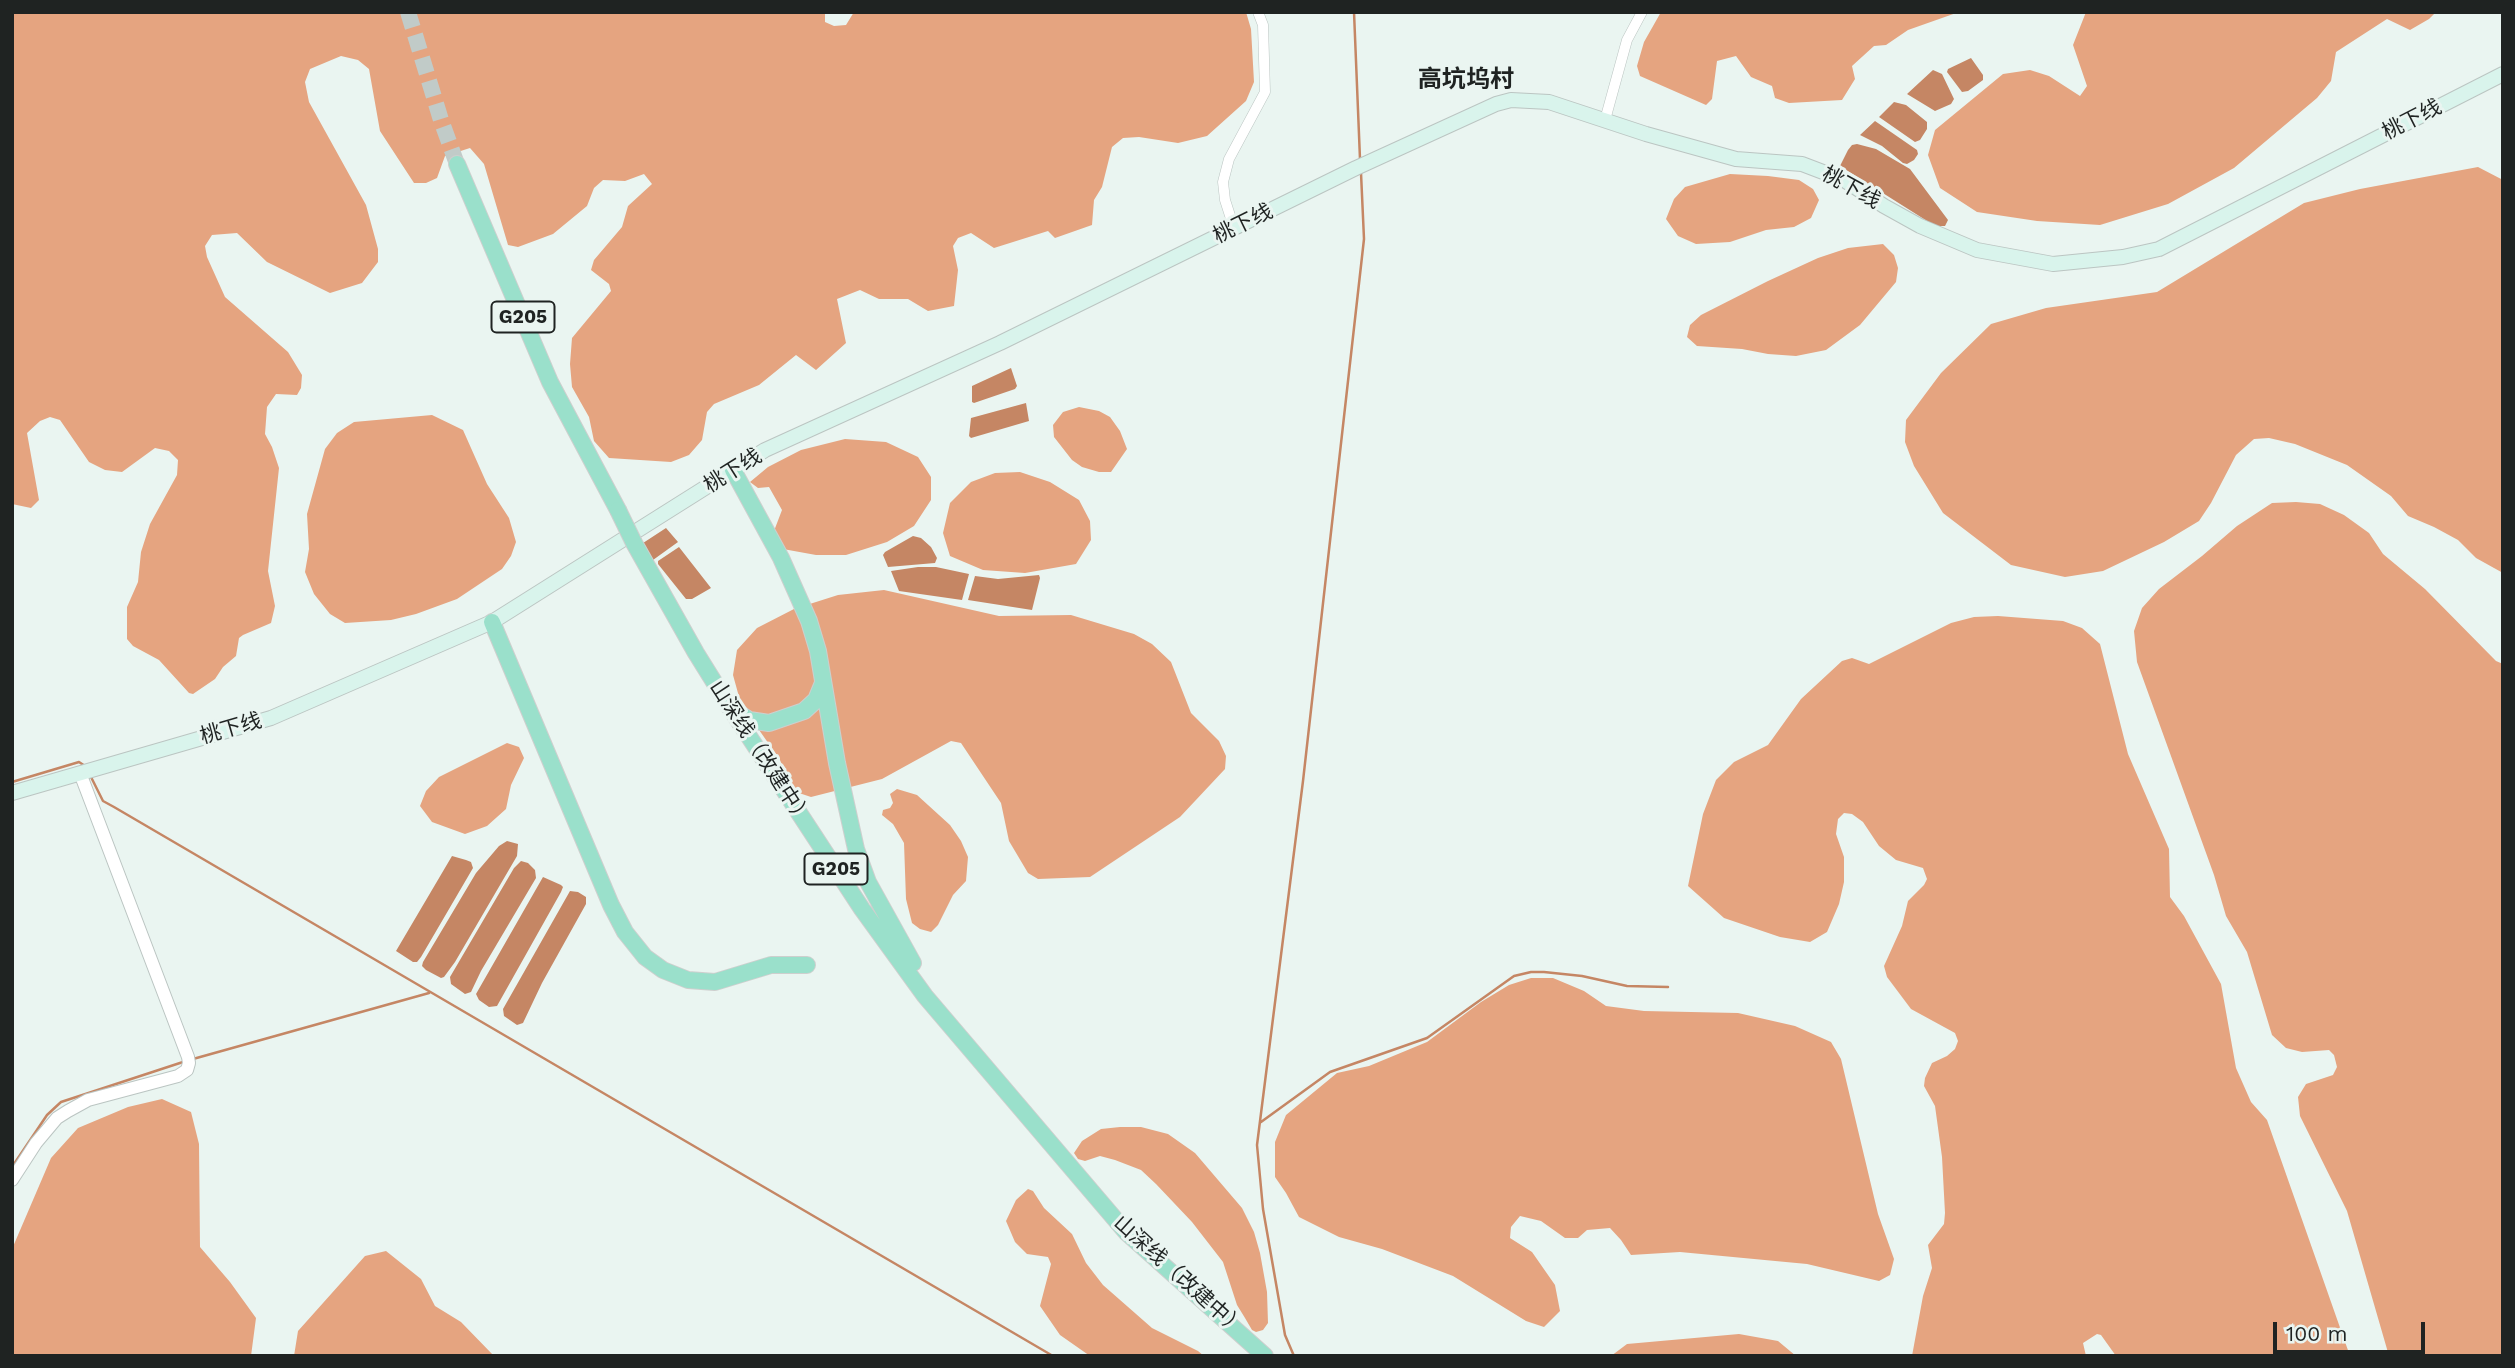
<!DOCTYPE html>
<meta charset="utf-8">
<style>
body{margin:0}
#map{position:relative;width:2515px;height:1368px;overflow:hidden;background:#eaf5f1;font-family:"Work Sans",sans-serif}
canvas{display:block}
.frame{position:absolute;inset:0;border:14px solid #1f2322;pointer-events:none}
.scale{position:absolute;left:2273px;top:1322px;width:152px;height:32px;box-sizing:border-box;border:4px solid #1f2322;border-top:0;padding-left:9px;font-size:21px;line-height:24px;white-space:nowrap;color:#1f2322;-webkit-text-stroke:5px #eaf5f1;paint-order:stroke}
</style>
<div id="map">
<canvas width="2515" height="1368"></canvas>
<div class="frame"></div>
<div class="scale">100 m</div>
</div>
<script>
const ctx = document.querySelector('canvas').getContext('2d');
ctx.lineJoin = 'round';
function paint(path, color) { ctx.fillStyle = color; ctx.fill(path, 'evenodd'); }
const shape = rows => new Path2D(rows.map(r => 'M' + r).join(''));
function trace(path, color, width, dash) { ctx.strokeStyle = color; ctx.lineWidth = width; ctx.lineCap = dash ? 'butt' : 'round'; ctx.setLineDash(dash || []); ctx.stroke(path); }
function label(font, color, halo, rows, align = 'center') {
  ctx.font = font + ' "Work Sans","Noto Sans SC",sans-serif'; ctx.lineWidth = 6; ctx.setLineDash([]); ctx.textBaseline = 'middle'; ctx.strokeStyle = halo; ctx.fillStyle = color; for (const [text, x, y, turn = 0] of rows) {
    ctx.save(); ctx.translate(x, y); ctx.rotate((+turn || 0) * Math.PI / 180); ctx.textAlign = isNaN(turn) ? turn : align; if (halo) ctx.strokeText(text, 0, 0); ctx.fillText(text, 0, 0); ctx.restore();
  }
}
paint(shape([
 [12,12,825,12,825,22,834,26,846,25,854,12,1246,12,1251,29,1254,82,1246,101,1207,136,1178,143,1139,137,1123,138,1112,147,1102,187,1094,200,1092,225,1055,238,1048,231,994,248,971,233,958,238,953,246,958,270,954,306,928,311,908,299,879,299,860,290,837,299,846,343,816,370,796,355,759,385,714,404,707,412,702,440,689,455,671,462,609,458,594,441,589,417,572,387,570,364,572,338,611,291,609,284,591,270,594,260,622,227,628,206,652,184,644,174,625,181,603,180,594,188,587,206,553,234,518,247,508,245,484,164,470,148,445,156,437,178,426,183,414,183,380,131,369,69,358,60,341,56,310,69,305,82,309,102,366,205,378,249,378,262,362,283,330,293,267,262,237,233,212,235,205,246,207,257,225,297,288,352,302,375,301,388,297,395,276,394,267,407,265,434,272,447,279,468,268,571,275,606,271,623,243,635,239,638,236,656,223,667,215,679,193,694,189,693,159,660,133,646,127,639,127,607,138,582,141,552,150,524,177,475,178,460,169,451,155,448,122,472,105,470,89,462,60,420,50,417,40,421,27,433,39,500,31,508,12,504],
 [1661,12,1959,12,1908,30,1886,45,1874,46,1852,66,1855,79,1842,100,1789,103,1775,98,1772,86,1751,77,1736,56,1717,61,1712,99,1706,105,1640,76,1637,66,1644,42],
 [2086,12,2436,12,2429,19,2410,30,2387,19,2336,52,2331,81,2317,98,2234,168,2168,204,2100,225,2037,221,1977,212,1940,188,1928,155,1935,130,2003,74,2030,70,2049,76,2080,96,2087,86,2073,45],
 [2478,167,2503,180,2503,573,2476,558,2458,540,2434,527,2408,516,2391,496,2347,465,2295,444,2269,438,2254,439,2236,455,2211,503,2199,521,2164,542,2103,571,2065,577,2011,565,1943,513,1914,466,1905,442,1906,420,1941,373,1991,324,2046,308,2157,292,2304,203,2360,189],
 [1730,174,1768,176,1799,180,1813,189,1819,200,1811,218,1794,227,1766,230,1730,242,1696,244,1678,236,1666,219,1674,199,1685,187],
 [1883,244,1894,255,1898,268,1896,282,1860,325,1826,350,1796,356,1768,354,1742,349,1697,346,1687,337,1690,325,1701,315,1768,281,1818,258,1848,248],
 [1079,407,1099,411,1110,417,1120,431,1127,449,1111,472,1099,472,1082,467,1072,460,1054,437,1053,425,1063,412],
 [432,415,463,430,487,484,509,518,516,542,511,556,502,569,457,599,416,614,391,620,345,623,330,614,314,594,305,572,309,549,307,514,325,449,337,433,354,422],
 [845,439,886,442,918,457,931,477,931,500,914,526,887,542,846,555,816,555,783,549,774,531,782,510,769,487,758,488,750,482,768,467,801,450],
 [1020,472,1050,482,1079,500,1090,521,1091,540,1076,564,1025,573,983,570,950,556,943,533,950,503,971,482,995,473],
 [2296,502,2320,504,2344,515,2369,533,2383,554,2425,589,2496,661,2503,664,2503,1356,2389,1356,2347,1211,2300,1116,2298,1097,2306,1084,2333,1075,2337,1067,2334,1055,2329,1050,2302,1052,2286,1048,2272,1035,2247,952,2226,916,2214,875,2137,662,2134,631,2142,608,2159,589,2202,556,2237,526,2272,503],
 [884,590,999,616,1071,615,1134,634,1152,644,1171,662,1191,713,1219,741,1226,756,1225,769,1180,817,1090,877,1038,879,1028,873,1009,841,1001,803,961,743,951,741,882,779,811,797,793,791,780,760,741,704,733,675,737,650,757,628,794,609,838,595],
 [1998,616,2063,621,2082,628,2100,644,2128,754,2169,849,2170,897,2184,916,2221,984,2236,1068,2251,1102,2267,1120,2350,1356,2116,1356,2101,1335,2097,1334,2083,1343,2086,1356,1912,1356,1923,1296,1932,1268,1928,1245,1944,1224,1945,1213,1942,1157,1935,1106,1924,1086,1925,1078,1932,1063,1947,1056,1955,1049,1958,1041,1955,1033,1911,1009,1887,977,1884,966,1902,926,1908,901,1924,885,1927,879,1923,868,1896,860,1879,846,1863,822,1852,814,1844,813,1838,819,1836,834,1844,857,1844,882,1839,904,1827,932,1810,942,1780,937,1724,918,1688,886,1703,814,1716,780,1734,762,1768,745,1801,699,1842,661,1852,658,1869,664,1951,623,1974,617],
 [507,743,519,747,524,758,511,785,506,809,487,826,465,834,432,822,420,806,426,791,439,777],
 [897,789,917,795,950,825,961,841,968,857,966,881,953,895,938,925,931,932,920,929,912,923,906,899,904,843,893,824,882,815,883,810,890,808,893,803,890,794],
 [1531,978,1553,978,1584,991,1606,1006,1644,1011,1738,1013,1795,1026,1831,1042,1841,1059,1878,1214,1894,1259,1890,1275,1879,1281,1807,1264,1680,1252,1631,1255,1621,1240,1610,1228,1587,1230,1578,1238,1565,1238,1541,1221,1520,1216,1511,1227,1510,1238,1532,1252,1555,1285,1560,1311,1544,1327,1526,1321,1453,1276,1382,1249,1339,1237,1299,1217,1286,1193,1275,1177,1275,1142,1286,1115,1337,1073,1369,1066,1427,1042,1481,1002,1509,985],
 [162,1099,191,1112,199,1144,200,1247,230,1282,256,1318,251,1356,12,1356,12,1249,51,1158,78,1128,128,1107],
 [1120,1127,1141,1127,1168,1134,1195,1153,1242,1208,1254,1232,1260,1253,1267,1292,1268,1323,1263,1330,1256,1332,1252,1330,1245,1318,1237,1305,1223,1262,1192,1222,1156,1184,1141,1170,1115,1160,1100,1156,1085,1161,1078,1159,1074,1153,1082,1141,1101,1129],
 [1028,1189,1033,1191,1044,1208,1072,1234,1086,1263,1103,1285,1152,1328,1198,1351,1204,1356,1090,1356,1060,1335,1040,1306,1051,1264,1048,1257,1027,1254,1015,1242,1006,1221,1016,1200],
 [386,1251,421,1279,435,1306,461,1322,494,1356,294,1356,298,1331,365,1256],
 [1739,1334,1778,1341,1796,1356,1611,1356,1627,1344]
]), '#e5a480');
paint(shape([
 [1971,58,1983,75,1983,80,1968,91,1962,92,1947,72,1948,69],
 [1933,70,1942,74,1954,99,1951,104,1935,111,1907,94],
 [1894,102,1906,105,1927,122,1927,129,1920,140,1915,142,1879,117],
 [1875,121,1917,150,1918,154,1914,160,1907,164,1903,163,1882,146,1860,135],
 [1857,144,1876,149,1910,169,1948,220,1945,226,1935,226,1840,166,1848,150,1852,145],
 [1011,368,1017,386,1015,389,974,403,972,402,972,386],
 [1026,403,1029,421,971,438,969,436,971,418],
 [666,528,678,542,653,560,640,545],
 [913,536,921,538,931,547,937,558,935,563,888,567,883,555,885,552],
 [679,547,711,588,692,599,686,599,658,564,658,561],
 [918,567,936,567,969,574,962,600,899,591,891,571],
 [1039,575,1040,578,1032,610,968,600,975,576,998,579],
 [507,841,518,844,517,856,455,962,444,977,441,978,426,970,422,966,423,962,476,873,499,846],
 [452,856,466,860,471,862,473,868,421,957,417,962,413,962,396,951],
 [521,861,528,863,535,870,536,878,481,971,471,992,465,994,451,984,450,977,514,868],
 [543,877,561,885,563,887,561,892,497,1006,489,1007,479,1000,476,994],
 [570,891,578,892,586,897,586,904,542,983,523,1023,517,1025,504,1016,503,1009]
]), '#c58664');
trace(shape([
 [1354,12,1360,159],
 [90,775,103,801,114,807,1053,1356],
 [12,782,79,762,85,766],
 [193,1059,429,993],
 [1261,1122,1330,1072,1427,1038,1514,976,1531,972,1544,972,1582,976,1627,986,1668,987],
 [12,1167,47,1115,61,1102,186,1061],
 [1294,1356,1285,1335,1263,1209,1257,1145,1303,781,1364,239,1361,173]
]), '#c58664', 2.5);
trace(shape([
 [408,12,441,120,457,164]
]), '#c1cbc8', 16, [16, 8]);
const minor = shape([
 [1605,120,1627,40,1642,12],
 [1234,228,1225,200,1223,182,1229,159,1265,92,1263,25,1258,12]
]);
const tertiary = shape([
 [12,1180,36,1143,57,1118,68,1111,88,1100,178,1076,187,1070,189,1063,188,1057,80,773]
]);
const secondary = shape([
 [12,793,271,718,492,622,765,450,1000,343,1356,168,1496,104,1511,100,1549,102,1646,134,1736,159,1802,164,1844,180,1884,206,1920,226,1977,250,2053,264,2123,257,2159,249,2503,74]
]);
const trunk = shape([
 [457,164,550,382,618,510],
 [733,470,781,558,809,621,818,651,837,763,856,849,868,882,913,963],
 [634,543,696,653,729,706,862,909,925,996,1126,1232,1265,1356],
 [492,622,611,905,625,932,645,957,663,970,688,980,715,982,771,965,807,965],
 [734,710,749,720,769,723,804,711,816,700,823,683]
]);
trace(minor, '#bbc5c2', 11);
trace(tertiary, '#bbc5c2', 14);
trace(secondary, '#bbc5c2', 16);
trace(trunk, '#cecfce', 18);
trace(minor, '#fff', 10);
trace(tertiary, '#fff', 12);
trace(secondary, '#d9f4ec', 14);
trace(trunk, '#9ae0cb', 16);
const trunkBridge = shape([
 [618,510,634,543]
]);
trace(trunkBridge, '#cecfce', 18, []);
trace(trunkBridge, '#9ae0cb', 16);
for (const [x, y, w] of [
 [523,317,63],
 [836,869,63]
]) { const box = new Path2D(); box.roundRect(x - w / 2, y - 15.5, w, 31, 5); ctx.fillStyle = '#eaf5f1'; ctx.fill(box); trace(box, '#1f2322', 2); }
label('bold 19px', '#1f2322', null, [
 ["G205",523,317],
 ["G205",836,869]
]);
label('21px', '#1f2322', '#eaf5f1', [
 ["桃下线",2412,120,-27],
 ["桃下线",1851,188,29],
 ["桃下线",1243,224,-26],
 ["桃下线",733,471,-32],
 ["桃下线",231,729,-16],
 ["山深线（改建中）",760,753,57],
 ["山深线（改建中）",1179,1276,42]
]);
label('bold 24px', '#1f2322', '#eaf5f1', [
 ["高坑坞村",1466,80]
]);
</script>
